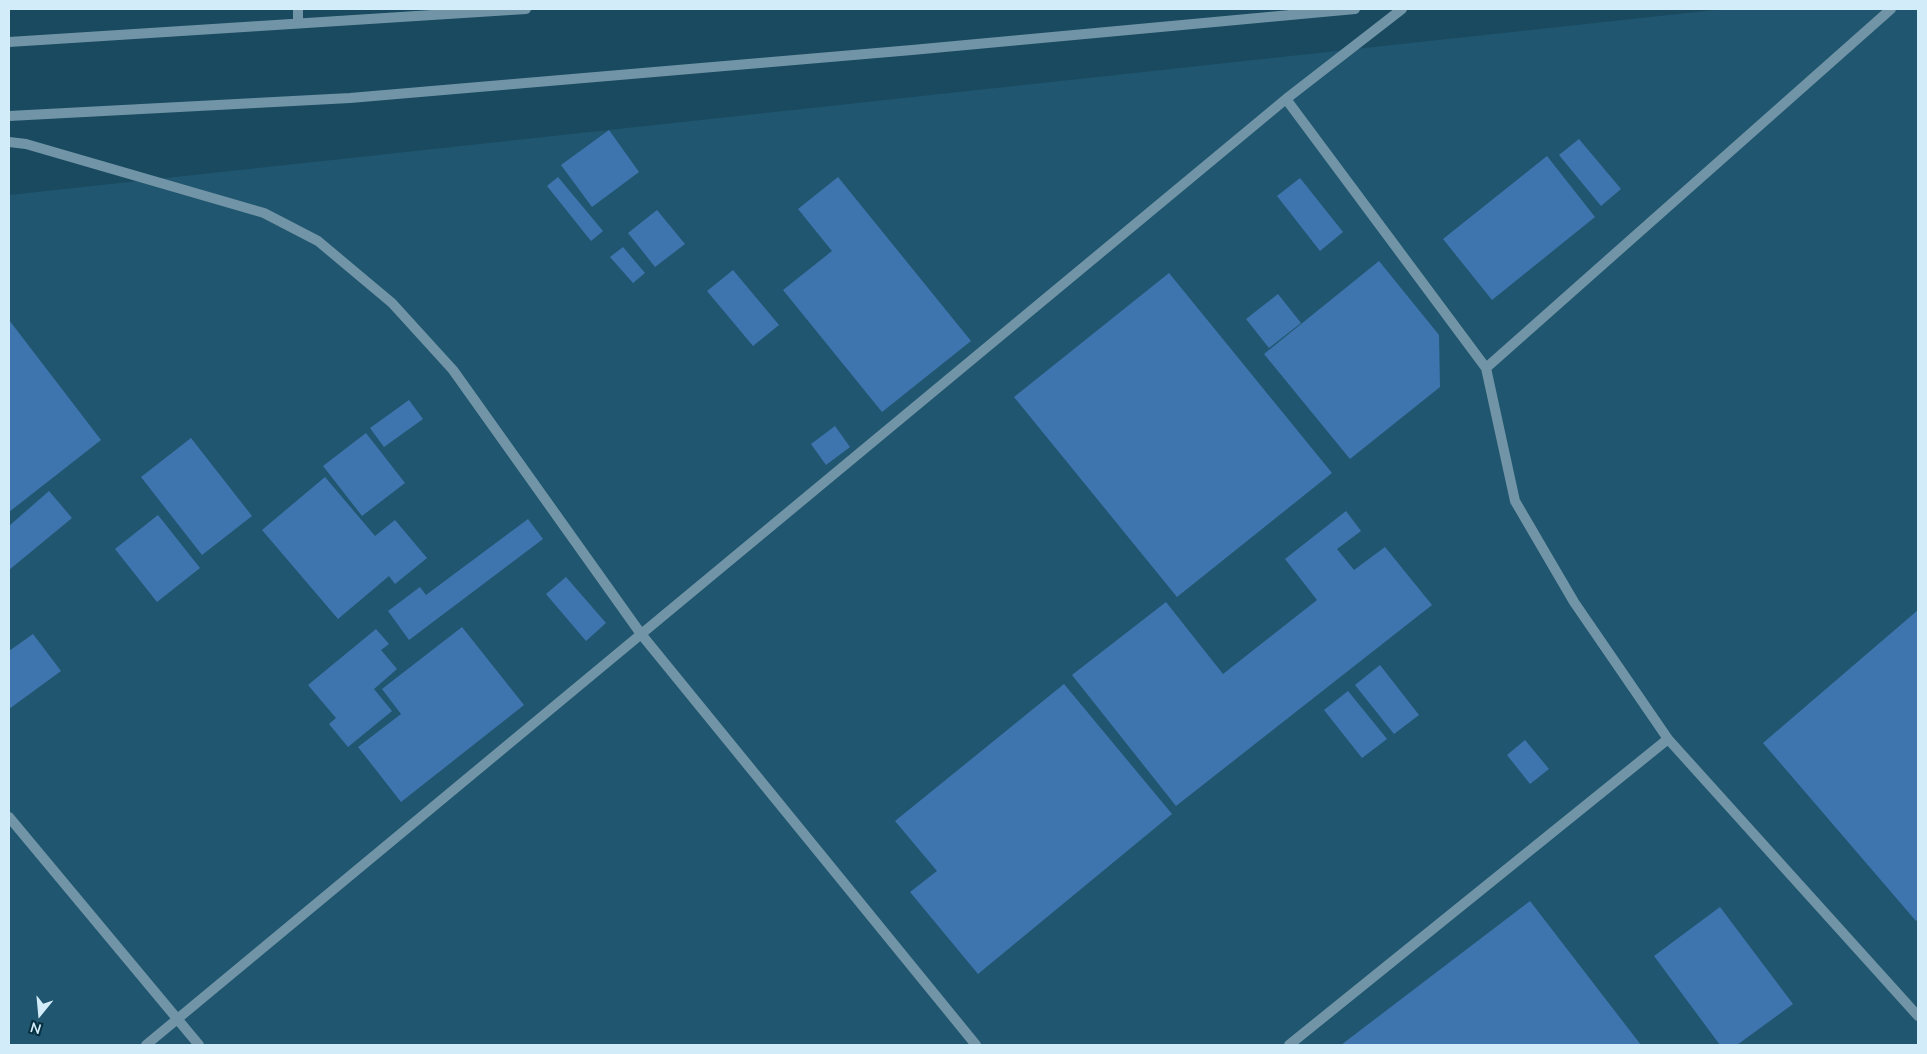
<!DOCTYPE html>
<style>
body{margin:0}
#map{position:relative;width:1927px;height:1054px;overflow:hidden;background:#194a60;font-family:Mulish,sans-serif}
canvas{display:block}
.frame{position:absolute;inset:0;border:10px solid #d3ecfa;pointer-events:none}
.north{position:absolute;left:15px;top:989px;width:50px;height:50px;-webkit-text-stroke:4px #062f40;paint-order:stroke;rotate:197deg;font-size:14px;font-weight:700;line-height:20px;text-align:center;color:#d3ecfa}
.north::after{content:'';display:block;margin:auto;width:18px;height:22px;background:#d3ecfa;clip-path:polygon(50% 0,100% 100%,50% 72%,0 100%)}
</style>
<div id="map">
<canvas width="1927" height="1054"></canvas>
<div class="frame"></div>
<div class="north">N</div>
</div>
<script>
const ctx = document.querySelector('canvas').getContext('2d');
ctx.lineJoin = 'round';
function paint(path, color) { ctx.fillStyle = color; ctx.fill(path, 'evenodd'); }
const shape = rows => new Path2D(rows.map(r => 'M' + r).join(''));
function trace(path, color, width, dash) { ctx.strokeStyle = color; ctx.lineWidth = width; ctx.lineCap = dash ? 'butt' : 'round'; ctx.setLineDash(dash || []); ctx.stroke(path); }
paint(shape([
 [1724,9,1918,9,1918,1045,9,1045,9,195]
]), '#20566f');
paint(shape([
 [609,130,639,172,592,207,561,165],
 [1579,139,1621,189,1601,206,1559,155],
 [1547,156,1595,217,1492,300,1443,239],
 [558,177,603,231,591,241,547,186],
 [838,177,971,341,882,412,783,290,832,251,798,209],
 [1300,178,1343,232,1320,251,1277,196],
 [657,210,685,244,655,267,628,233],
 [623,247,645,273,633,283,610,257],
 [1379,261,1439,335,1440,387,1350,459,1264,354],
 [733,270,779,325,753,346,707,291],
 [1169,273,1332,473,1177,597,1014,397],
 [1278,294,1301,323,1269,348,1246,319],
 [9,320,101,440,9,512],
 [409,400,423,419,384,447,370,428],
 [835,426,850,447,826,465,811,444],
 [366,433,405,483,362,516,323,466],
 [191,438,252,516,202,555,141,477],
 [325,477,375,536,395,520,427,558,395,584,389,576,338,619,262,530],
 [49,491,72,518,9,570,9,526],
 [1346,511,1361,531,1337,549,1354,570,1385,547,1432,605,1176,806,1072,675,1166,602,1223,674,1317,600,1285,559],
 [158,515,200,568,157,602,115,549],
 [528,519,543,539,409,640,388,611,420,587,426,595],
 [566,577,606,623,586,641,546,594],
 [1918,610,1918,919,1916,921,1763,743],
 [462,627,524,705,401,802,358,747,401,714,382,689],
 [376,629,389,644,381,650,397,669,374,689,392,711,348,747,329,724,336,718,308,685],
 [33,634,61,671,9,709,9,651],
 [1380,665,1419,715,1394,734,1355,685],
 [1064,684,1172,814,978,974,910,892,937,871,895,821],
 [1348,691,1387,739,1362,758,1324,710],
 [1525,740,1549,769,1530,784,1507,755],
 [1530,901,1641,1045,1341,1045],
 [1720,907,1793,1004,1737,1045,1720,1045,1654,956]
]), '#3f75ae');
trace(shape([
 [1286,99,1486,368,1515,501,1574,602,1668,739,1918,1016],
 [9,142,26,144,264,213,318,241,392,303,453,370,641,634,976,1045],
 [1486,368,1891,9],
 [9,817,199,1045],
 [146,1045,1286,99,1402,9],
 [1289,1045,1668,739]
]), '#7195a7', 10);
trace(shape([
 [298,9,298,23],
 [9,42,526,9],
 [9,116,350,98,912,50,1355,9]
]), '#7195a7', 10);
</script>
